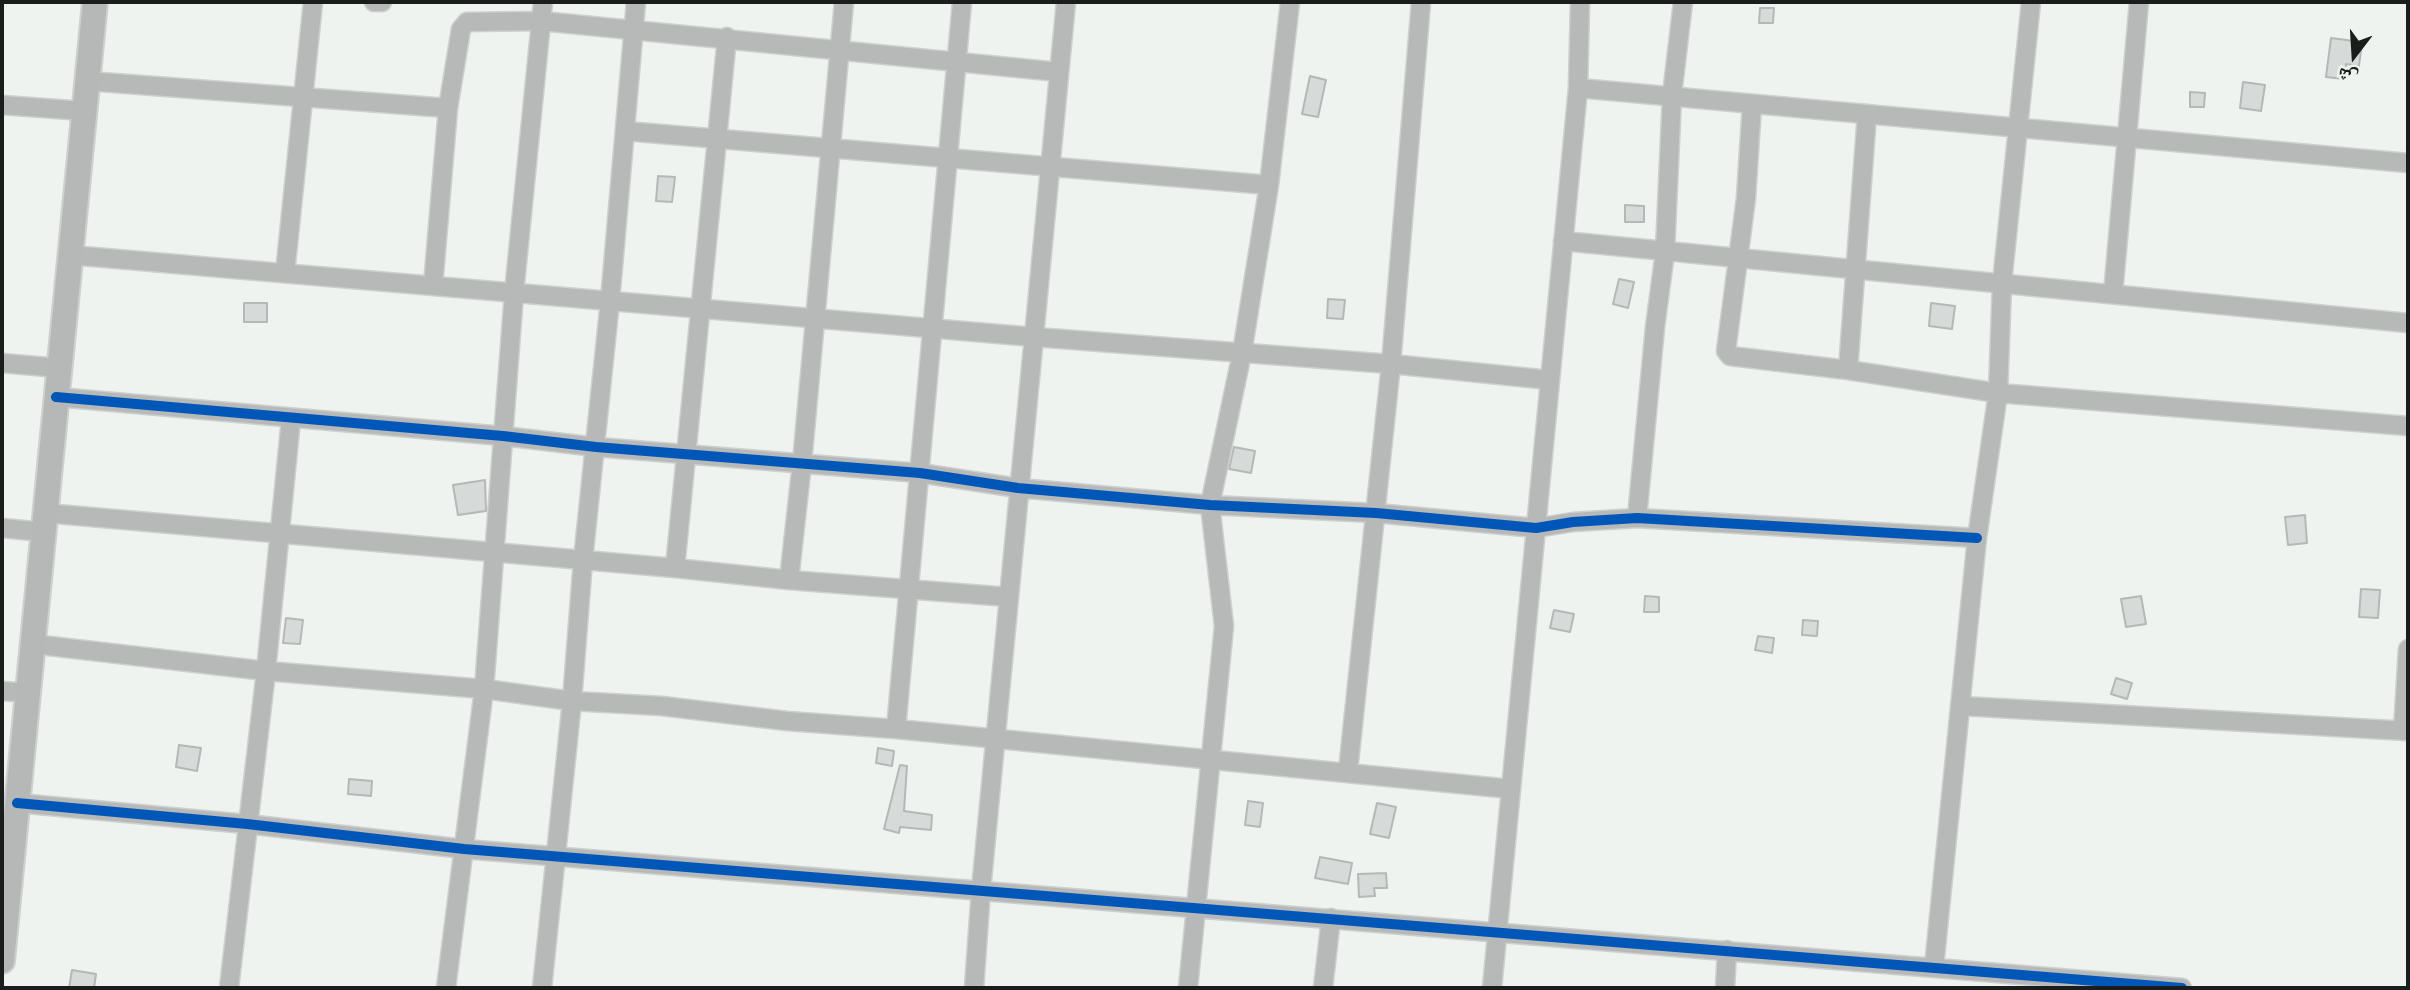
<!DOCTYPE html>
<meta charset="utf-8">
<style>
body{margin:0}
#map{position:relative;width:2410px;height:990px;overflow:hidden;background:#eef3f0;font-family:"Nunito Sans","Noto Naskh Arabic",sans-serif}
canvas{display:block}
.frame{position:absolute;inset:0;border:4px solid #1b1d1c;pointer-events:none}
.north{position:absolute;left:2319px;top:21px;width:70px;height:70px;-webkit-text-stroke:5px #edf4f0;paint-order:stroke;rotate:197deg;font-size:19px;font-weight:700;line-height:28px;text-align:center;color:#1b1d1c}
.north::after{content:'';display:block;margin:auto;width:24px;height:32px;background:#1b1d1c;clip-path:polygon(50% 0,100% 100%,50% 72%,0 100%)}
</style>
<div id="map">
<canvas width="2410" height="990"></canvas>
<div class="frame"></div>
<div class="north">ش</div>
</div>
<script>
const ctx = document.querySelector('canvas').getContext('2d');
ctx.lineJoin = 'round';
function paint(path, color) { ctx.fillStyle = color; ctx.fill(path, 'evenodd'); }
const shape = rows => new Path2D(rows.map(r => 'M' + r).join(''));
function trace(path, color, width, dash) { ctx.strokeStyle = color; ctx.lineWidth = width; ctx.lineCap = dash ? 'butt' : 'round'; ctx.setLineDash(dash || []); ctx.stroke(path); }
const building = shape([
 [1760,8,1774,8,1773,23,1759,23,1760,8],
 [2331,38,2362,42,2359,66,2346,64,2344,79,2326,77,2331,38],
 [1310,76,1326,80,1318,117,1302,114,1310,76],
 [2243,82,2265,85,2261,111,2240,108,2243,82],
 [2190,92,2205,93,2204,107,2190,107,2190,92],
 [658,176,675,177,672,202,656,201,658,176],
 [1625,205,1644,206,1644,222,1625,222,1625,205],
 [1619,279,1634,282,1628,308,1613,304,1619,279],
 [1328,299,1345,300,1343,319,1327,318,1328,299],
 [244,303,267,303,267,322,244,322,244,303],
 [1931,303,1955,306,1952,329,1929,326,1931,303],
 [1234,447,1255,451,1251,473,1229,469,1234,447],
 [485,480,486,511,458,515,453,485,485,480],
 [2305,515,2307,543,2288,545,2285,517,2305,515],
 [2361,589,2380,590,2378,618,2359,617,2361,589],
 [1645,596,1659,597,1659,612,1644,612,1645,596],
 [2141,596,2146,624,2126,627,2121,599,2141,596],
 [1554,610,1574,614,1570,632,1550,628,1554,610],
 [286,618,303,620,300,644,283,643,286,618],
 [1803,620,1818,621,1817,636,1802,635,1803,620],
 [1758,636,1774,638,1772,653,1755,650,1758,636],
 [2116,678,2132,683,2127,699,2111,694,2116,678],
 [179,745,201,748,197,771,176,767,179,745],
 [878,748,894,751,892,766,876,763,878,748],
 [900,765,907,766,904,811,932,815,931,830,900,827,899,833,884,829,900,765],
 [349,779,372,781,371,796,348,794,349,779],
 [1248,801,1263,803,1260,827,1245,825,1248,801],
 [1377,803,1396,807,1389,838,1370,834,1377,803],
 [1320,857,1352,863,1348,884,1315,878,1320,857],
 [1386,873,1387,888,1374,888,1375,896,1359,897,1358,874,1386,873],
 [72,970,96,974,94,988,69,988,72,970]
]);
paint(building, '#d6dad8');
trace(building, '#b4b8b6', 2);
const street = shape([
 [374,2,382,2],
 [87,81,448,108],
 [1578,88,2408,163],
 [1752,104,1746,198,1726,351,1730,356,1848,370,1998,393,2408,426],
 [2,105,84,111],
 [625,131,1269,185],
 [1563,241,2408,323],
 [70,255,1034,337,1391,364,1550,380],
 [285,273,313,2],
 [433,286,448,108,461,29,467,22,541,21,1059,72],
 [2113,294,2139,2],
 [2,363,59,368],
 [1848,370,1867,114],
 [56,397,503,436,596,447,920,473,1018,488,1210,505,1376,513,1536,528,1573,522,1637,518,1977,538],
 [45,513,675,568,789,580,1009,597],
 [1637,518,1655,327,1665,252,1672,95,1683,2],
 [2,528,43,532],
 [675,568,727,37],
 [789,580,802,463,844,2],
 [32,644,266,671,484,689,572,701,662,706,787,721,896,729,1511,789],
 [2,691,28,693],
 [1962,706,2408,731],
 [896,729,962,2],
 [2403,731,2408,649],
 [1348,771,1391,364,1421,2],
 [17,803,247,824,464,849,2182,988],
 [1934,967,1977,538,1998,393,2002,283,2031,2],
 [229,988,266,671,291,419],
 [446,988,484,689,514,293,543,2],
 [542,988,572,701,583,560,610,301,636,2],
 [974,988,981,890,1066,2],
 [1188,988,1224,626,1210,505,1242,353,1269,185,1290,2],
 [1323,988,1331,918],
 [1492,988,1578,88,1580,2],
 [1725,988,1727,950]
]);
const secondary = shape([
 [2,961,95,2]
]);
trace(street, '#cdd0ce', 21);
trace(secondary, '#cdd0ce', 28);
trace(street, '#b7b8b8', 18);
trace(secondary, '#b6b8b7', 24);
trace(shape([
 [56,397,503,436,596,447,920,473,1018,488,1210,505,1376,513,1536,528,1573,522,1637,518,1977,538],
 [17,803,247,824,464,849,2182,988]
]), '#0057b8', 10);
</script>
